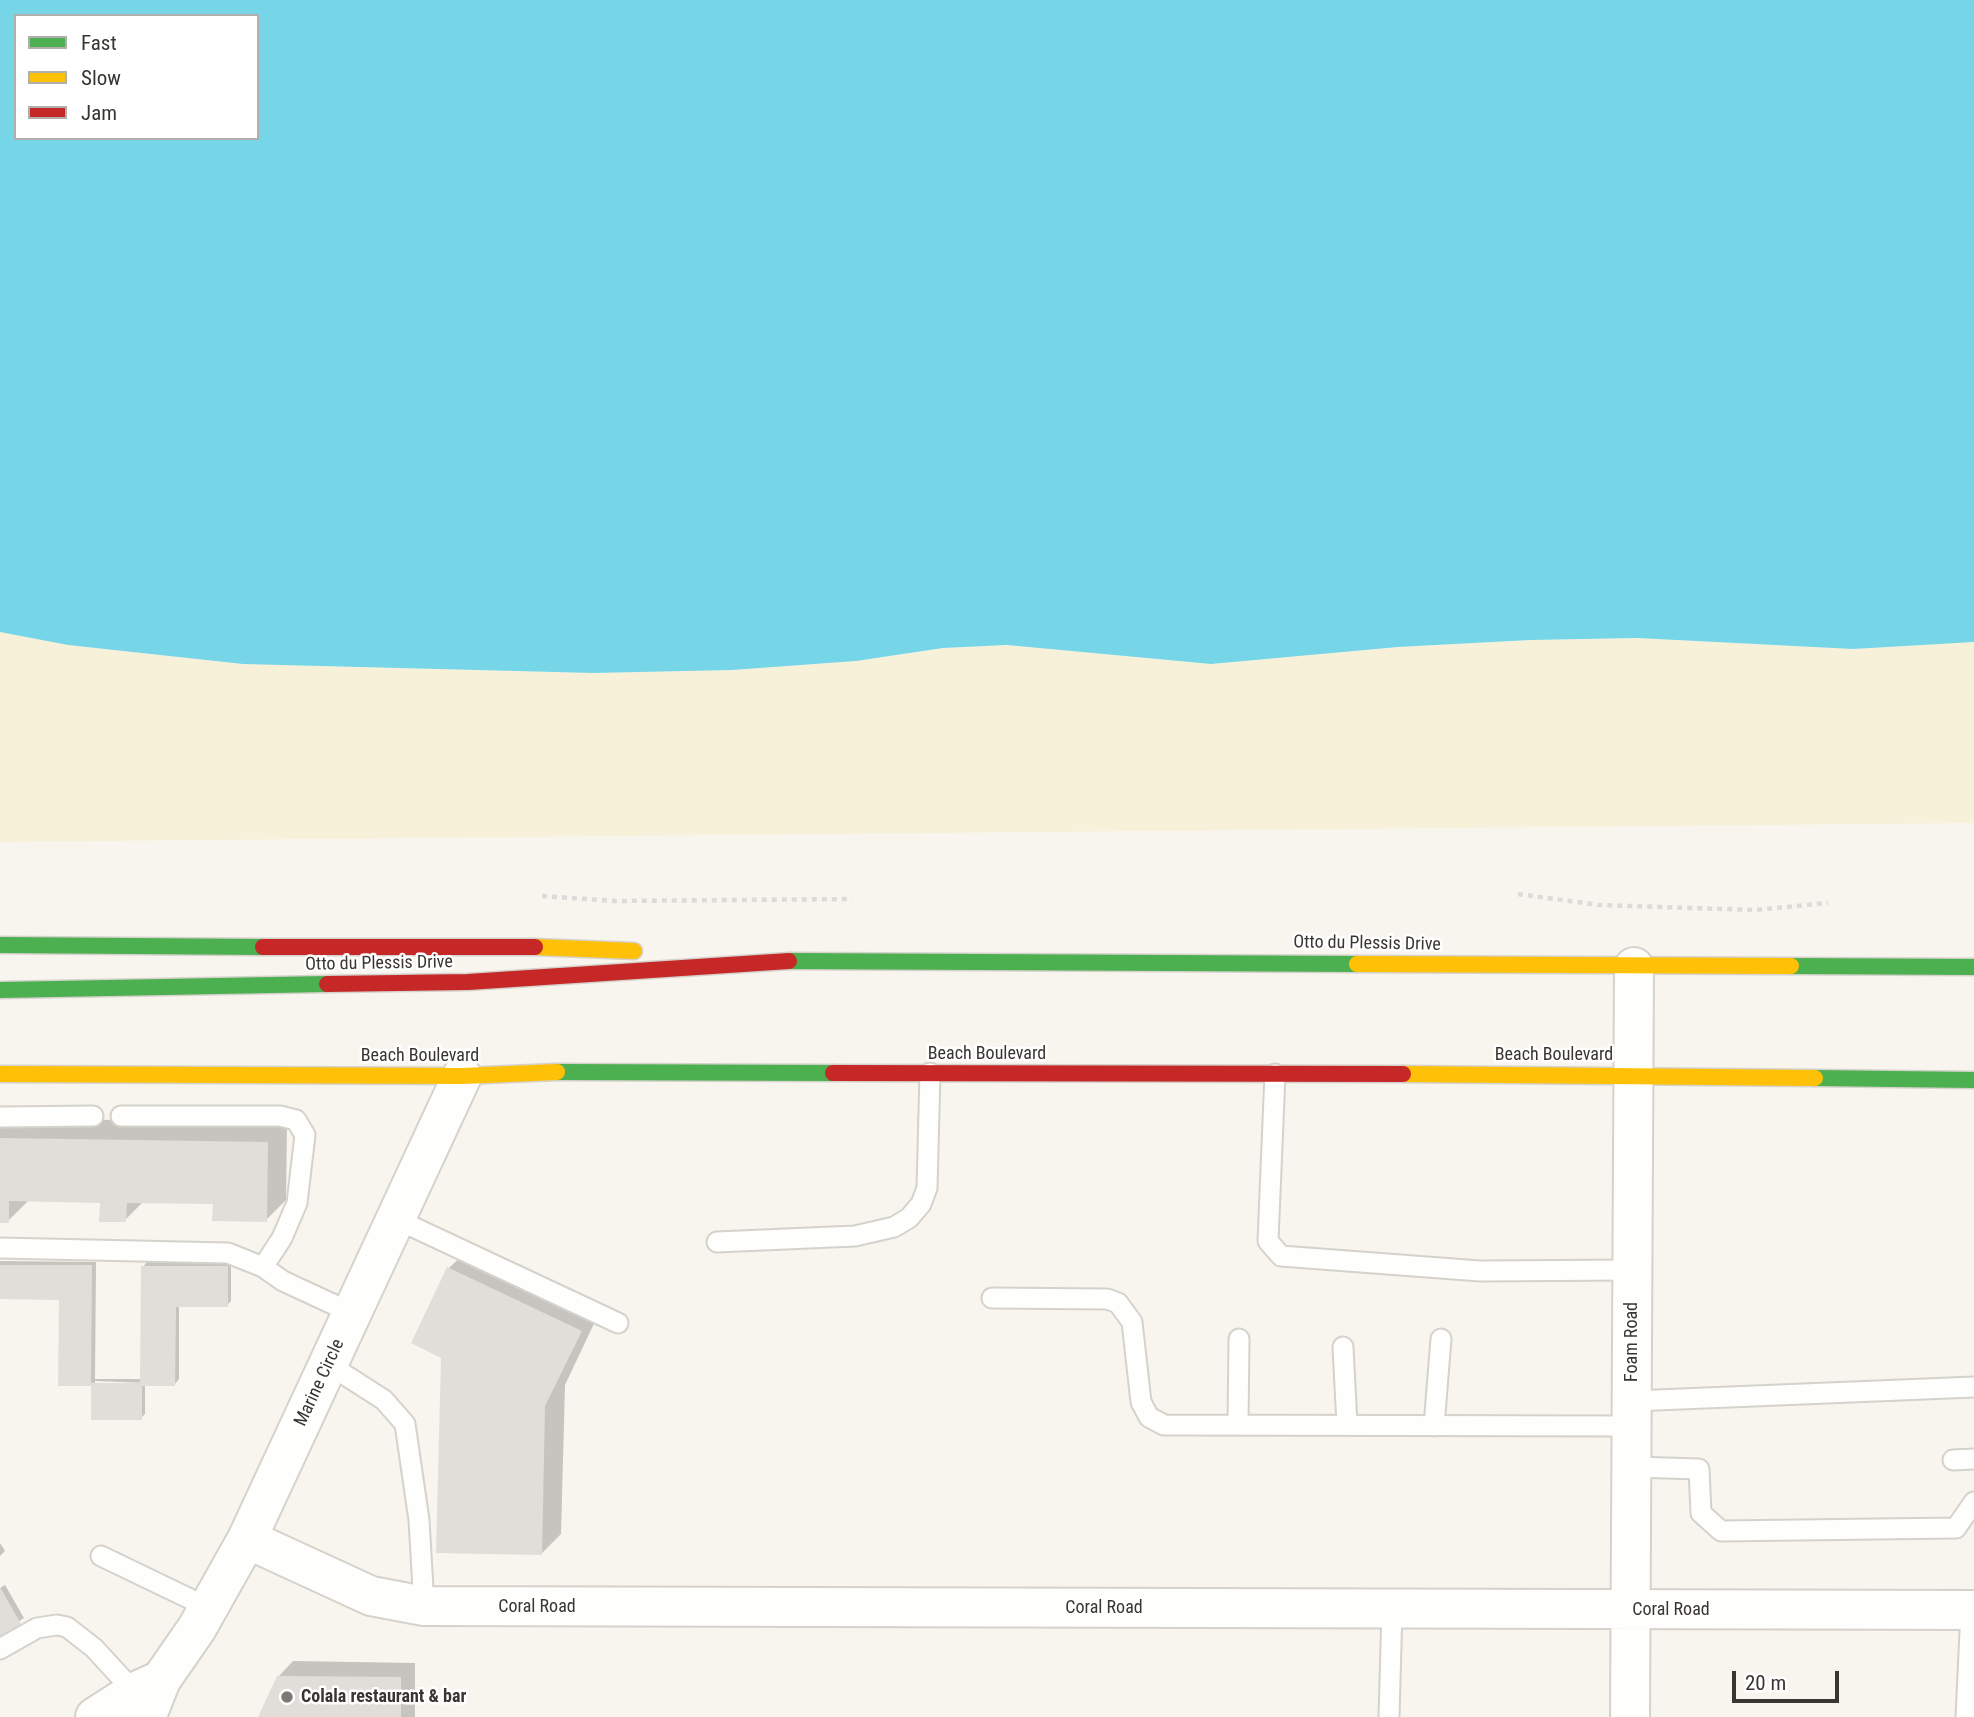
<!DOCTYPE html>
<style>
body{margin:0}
#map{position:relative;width:1974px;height:1717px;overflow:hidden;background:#f8f5ee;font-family:"Roboto Condensed",sans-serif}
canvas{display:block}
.legend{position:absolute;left:14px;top:14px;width:245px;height:126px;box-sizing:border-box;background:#fff;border:2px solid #b0afad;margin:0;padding:9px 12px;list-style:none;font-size:21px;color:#393631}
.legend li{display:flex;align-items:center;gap:14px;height:35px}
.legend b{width:35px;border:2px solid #b0afad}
.scale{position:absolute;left:1732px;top:1671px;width:107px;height:32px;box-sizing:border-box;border:4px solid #393631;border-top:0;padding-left:9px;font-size:21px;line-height:24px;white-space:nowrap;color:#393631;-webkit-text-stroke:5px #fff;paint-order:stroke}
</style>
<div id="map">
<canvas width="1974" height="1717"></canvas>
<ul class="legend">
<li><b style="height:9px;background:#4caf50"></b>Fast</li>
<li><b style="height:9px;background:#ffc107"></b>Slow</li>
<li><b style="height:9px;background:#c62828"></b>Jam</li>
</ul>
<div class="scale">20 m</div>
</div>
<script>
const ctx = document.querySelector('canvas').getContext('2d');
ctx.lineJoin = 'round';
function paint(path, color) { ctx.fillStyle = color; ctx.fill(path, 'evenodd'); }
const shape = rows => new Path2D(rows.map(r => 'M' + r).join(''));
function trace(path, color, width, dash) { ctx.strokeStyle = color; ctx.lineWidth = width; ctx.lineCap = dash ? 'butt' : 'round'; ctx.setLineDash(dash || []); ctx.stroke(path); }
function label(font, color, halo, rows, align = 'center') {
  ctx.font = font + ' "Roboto Condensed",sans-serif'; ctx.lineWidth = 5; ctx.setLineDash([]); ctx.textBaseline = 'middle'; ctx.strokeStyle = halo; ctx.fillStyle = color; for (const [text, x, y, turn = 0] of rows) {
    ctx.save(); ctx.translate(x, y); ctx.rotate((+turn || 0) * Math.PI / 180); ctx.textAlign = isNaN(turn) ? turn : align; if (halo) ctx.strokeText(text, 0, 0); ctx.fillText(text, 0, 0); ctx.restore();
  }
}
paint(shape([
 [0,632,69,645,243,664,593,673,732,670,856,661,943,648,1007,645,1211,664,1398,647,1530,640,1637,638,1853,649,1974,642,1974,823,0,842]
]), '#f7f1d9');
paint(shape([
 [0,0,1974,0,1974,642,1853,649,1637,638,1530,640,1398,647,1211,664,1007,645,943,648,856,661,732,670,593,673,243,664,68,645,0,632],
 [16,16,257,16,257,138,16,138]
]), '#76d6e8');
paint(shape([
 [0,1118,287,1123,286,1200,266,1220,214,1202,144,1201,125,1220,102,1201,28,1201,8,1221,0,1221],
 [469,1249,600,1311,565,1385,561,1534,541,1554,449,1268],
 [0,1261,96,1262,95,1379,142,1379,143,1267,147,1262,231,1262,231,1301,227,1305,179,1305,179,1379,175,1384,95,1381,95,1385,145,1385,145,1414,141,1418,93,1384,60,1384,61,1298,0,1298],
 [0,1543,5,1551,0,1556],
 [5,1585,24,1618,0,1634,0,1588],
 [293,1661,415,1663,415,1717,260,1717,278,1677]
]), '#0003');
paint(shape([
 [0,1138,268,1142,267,1222,212,1221,213,1204,127,1203,126,1222,99,1222,100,1203,9,1201,9,1223,0,1223],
 [0,1265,92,1265,91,1383,140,1383,141,1266,228,1266,228,1307,176,1307,175,1386,142,1386,142,1420,91,1420,91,1386,58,1386,59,1300,0,1299],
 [447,1267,582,1331,545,1406,542,1555,436,1553,441,1358,411,1343],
 [0,1587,21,1624,0,1636],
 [277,1676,401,1677,401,1717,258,1717]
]), '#e1ddd8');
const lane = shape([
 [1275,1074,1268,1241,1281,1256,1480,1271,1632,1270],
 [121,1116,280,1116,296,1120,305,1135,297,1203,282,1238,263,1267],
 [0,1117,93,1116],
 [396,1219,618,1323],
 [717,1242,855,1236,894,1227,909,1218,921,1204,927,1188,930,1073],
 [0,1248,228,1253,263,1267,283,1281,352,1313],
 [992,1298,1107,1299,1118,1303,1132,1322,1141,1402,1149,1417,1164,1425,1631,1426],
 [1343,1347,1347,1425],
 [328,1364,384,1400,405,1424,419,1520,424,1606],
 [1632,1401,1974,1387],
 [1238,1425,1239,1339],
 [1434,1426,1441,1339],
 [1953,1460,1974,1459],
 [1632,1467,1699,1469,1701,1513,1721,1531,1956,1528,1974,1502],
 [101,1556,209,1608],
 [0,1649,37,1628,57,1625,67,1627,94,1648,139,1697],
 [1389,1717,1392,1609],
 [1966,1717,1971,1610]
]);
const street = shape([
 [247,1539,371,1596,424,1606,1974,1610],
 [95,1717,134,1692,161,1680],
 [140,1717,150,1708,161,1680,197,1628,247,1539,462,1076],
 [1630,1717,1634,967]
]);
const fast = shape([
 [0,945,263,947],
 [789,961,1357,964],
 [1791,966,1974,967],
 [0,990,327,984],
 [557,1072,833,1073],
 [1815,1078,1974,1080]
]);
const slow = shape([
 [535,947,634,951],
 [1357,964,1791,966],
 [0,1074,462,1076,557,1072],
 [1403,1074,1815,1078]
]);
const jam = shape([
 [263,947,535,947],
 [327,984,468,982,789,961],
 [833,1073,1403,1074]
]);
trace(lane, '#d5d2cc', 23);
trace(street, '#d5d2cc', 42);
trace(fast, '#d5d2cc', 19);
trace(slow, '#d5d2cc', 19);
trace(jam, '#d5d2cc', 19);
trace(shape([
 [1518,894,1599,905,1755,910,1828,903],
 [542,896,615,901,852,899]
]), '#dcdbd9', 4.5, [5, 5]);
trace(lane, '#fefefc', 19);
trace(street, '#fefefc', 38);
trace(fast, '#4caf50', 16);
trace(slow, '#ffc107', 16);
trace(jam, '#c62828', 16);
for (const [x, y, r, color] of [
 [287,1697,7,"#7c7973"]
]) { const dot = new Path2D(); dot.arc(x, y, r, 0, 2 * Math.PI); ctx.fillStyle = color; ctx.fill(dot); trace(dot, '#fff', 2.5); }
label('18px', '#393631', '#fff', [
 ["Otto du Plessis Drive",1367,944,1],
 ["Otto du Plessis Drive",379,964,-1],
 ["Beach Boulevard",987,1054],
 ["Beach Boulevard",1554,1055],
 ["Beach Boulevard",420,1056],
 ["Foam Road",1632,1342,-90],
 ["Marine Circle",320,1383,-65],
 ["Coral Road",537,1607],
 ["Coral Road",1104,1608],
 ["Coral Road",1671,1610]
]);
label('bold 18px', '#393631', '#fff', [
 ["Colala restaurant & bar",301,1697]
], 'left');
</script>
